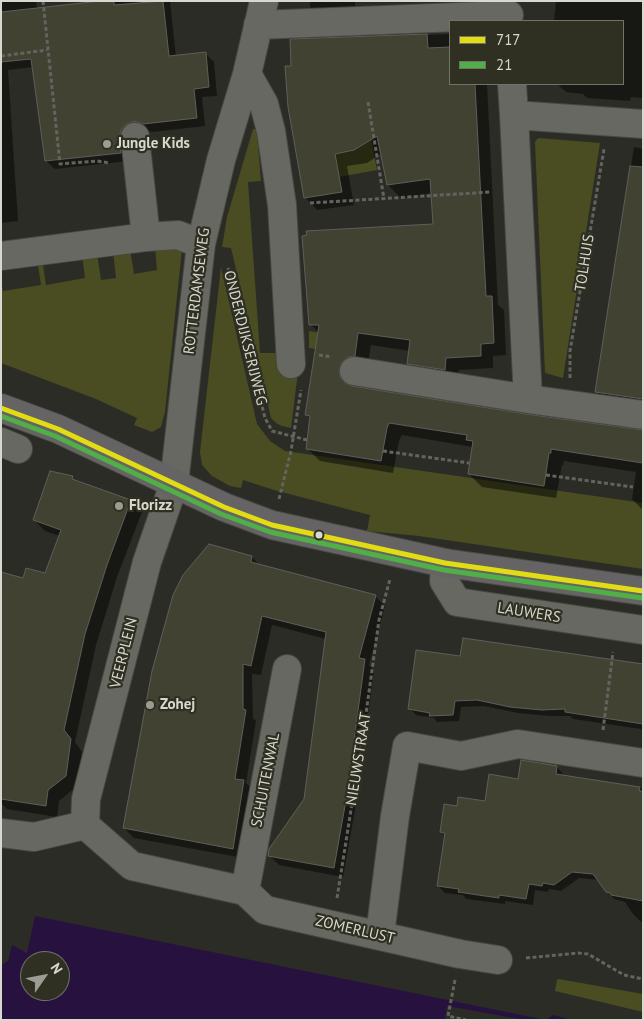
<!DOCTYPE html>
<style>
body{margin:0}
#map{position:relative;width:644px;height:1021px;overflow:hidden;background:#2c2c26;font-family:"PT Sans",sans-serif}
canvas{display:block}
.frame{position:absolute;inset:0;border:2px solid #d7d8cf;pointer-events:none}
.legend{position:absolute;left:449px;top:20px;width:175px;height:65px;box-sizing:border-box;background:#2f3022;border:1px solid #727367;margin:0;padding:6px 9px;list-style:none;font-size:15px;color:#d7d8cf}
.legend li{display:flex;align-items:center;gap:10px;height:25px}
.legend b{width:25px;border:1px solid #727367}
.north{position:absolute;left:20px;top:951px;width:50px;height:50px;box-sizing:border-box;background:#2f3022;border:1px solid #727367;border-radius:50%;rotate:57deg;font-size:14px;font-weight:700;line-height:20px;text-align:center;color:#d7d8cf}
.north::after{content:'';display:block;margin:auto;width:18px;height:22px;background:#9b9c94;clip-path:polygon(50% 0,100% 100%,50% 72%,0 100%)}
</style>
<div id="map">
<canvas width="644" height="1021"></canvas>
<div class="frame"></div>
<ul class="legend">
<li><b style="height:6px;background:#e1dc14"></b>717</li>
<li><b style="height:6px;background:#50af46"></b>21</li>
</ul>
<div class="north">N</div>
</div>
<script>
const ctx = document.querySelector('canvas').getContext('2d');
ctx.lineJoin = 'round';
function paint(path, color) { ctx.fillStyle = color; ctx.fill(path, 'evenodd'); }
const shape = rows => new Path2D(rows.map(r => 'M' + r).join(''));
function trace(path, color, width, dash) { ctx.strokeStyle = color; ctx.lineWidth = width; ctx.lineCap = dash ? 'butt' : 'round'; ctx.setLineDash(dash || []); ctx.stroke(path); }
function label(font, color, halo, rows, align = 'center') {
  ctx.font = font + ' "PT Sans",sans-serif'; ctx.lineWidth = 4.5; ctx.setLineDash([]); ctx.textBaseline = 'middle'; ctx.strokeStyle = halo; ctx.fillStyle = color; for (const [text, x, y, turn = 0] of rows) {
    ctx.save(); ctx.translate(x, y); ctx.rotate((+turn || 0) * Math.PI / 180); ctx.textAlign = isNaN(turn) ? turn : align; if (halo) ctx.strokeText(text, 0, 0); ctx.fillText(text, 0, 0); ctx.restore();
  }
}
paint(shape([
 [253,129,265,129,257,132,261,181,248,182,260,353,282,353,299,364,291,428,282,426,276,423,271,418,231,248,222,247,227,217],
 [371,138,377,170,339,177,334,150,354,150],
 [538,138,600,143,563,378,545,373,535,142],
 [155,246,182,249,165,412,161,427,152,432,134,425,137,418,96,399,1,363,1,282,3,291,41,285,38,265,43,265,46,285,85,278,82,255,97,253,101,280,116,278,113,251,130,249,134,274,157,270],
 [221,267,257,424,270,441,285,451,299,453,643,503,643,569,419,536,367,531,370,515,274,490,243,480,241,488,230,486,212,476,202,465,200,452],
 [309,331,354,338,352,354,309,348],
 [559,979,643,994,643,1012,555,991,557,980]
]), '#4a4c22');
paint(shape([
 [35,916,546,1020,553,1015,573,1020,1,1020,1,965,8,961,12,945,27,953],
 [30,961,60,961,60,991,30,991]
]), '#27123f');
paint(shape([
 [447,1006,524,1020,445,1020]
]), '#2c2c26');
paint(shape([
 [1,1,36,1,37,9,112,1,170,1,176,57,205,53,214,62,217,96,202,97,205,126,152,132,143,129,129,161,55,169,46,161,33,67,8,70,18,221,1,223],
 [310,1,355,1,355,12,317,14,310,7],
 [556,1,643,1,643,98,631,97,630,101,587,98,583,94,566,92,557,84,623,84,623,21,554,21],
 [450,34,450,84,487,84,498,305,504,310,506,355,493,356,493,368,459,370,457,382,421,376,408,363,410,351,371,345,367,368,351,382,352,388,526,416,643,431,643,510,632,499,636,472,564,461,563,466,562,465,556,498,482,487,469,474,473,447,402,435,399,441,393,473,320,461,307,448,311,419,306,414,319,333,311,325,434,225,432,193,401,198,388,185,382,153,367,163,347,166,354,205,317,210,305,197,291,41],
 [634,147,643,149,643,410,609,405,596,392],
 [72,478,76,482,131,501,142,512,117,577,96,645,75,742,82,752,76,787,59,801,57,817,7,809,1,803,1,573,24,580,46,575,60,536,45,531,34,520],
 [252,557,260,566,375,596,385,606,369,665,374,670,355,810,343,877,279,865,269,855,305,799,326,639,272,625,261,675,252,674,253,718,256,721,246,783,254,791,243,858,134,838,124,828],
 [461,657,643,665,643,731,641,729,573,719,570,716,550,716,518,713,484,706,461,707,459,721,437,722,434,718,416,715,409,708],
 [557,767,563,774,563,776,643,788,643,922,640,921,633,914,625,902,614,899,599,880,579,878,561,891,549,889,548,892,535,890,533,905,505,901,505,904,466,899,463,895,445,893,438,886,446,836,441,832,458,808,486,803,519,781]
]), '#0007');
const building = shape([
 [100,1,114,1,114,5,163,1,169,56,206,52,209,87,194,89,197,118,143,124,134,121,125,125,121,130,119,138,121,153,45,161,31,59,1,62,1,12,100,1],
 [427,34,428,48,450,47,450,84,475,84,486,296,492,296,494,343,481,344,481,356,446,358,445,370,407,364,410,340,358,333,355,356,348,357,342,362,339,369,340,377,345,383,352,386,526,414,643,430,643,463,551,449,551,453,549,453,544,486,468,474,473,441,466,440,467,435,389,423,387,428,381,461,306,449,310,416,305,415,319,325,309,325,302,236,307,235,306,231,433,224,430,179,387,185,377,136,354,150,335,154,342,192,304,198,288,107,285,66,291,66,290,39,427,34],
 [630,166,643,167,643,399,595,392,630,166],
 [50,471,73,476,72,479,131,500,107,565,85,634,64,730,71,739,66,776,48,790,46,806,1,799,1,572,23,578,26,568,45,573,61,530,33,520,50,471],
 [209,544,252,556,251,562,376,595,359,658,365,659,346,800,334,868,268,856,269,849,304,799,326,632,262,616,251,666,243,664,243,709,246,710,235,779,244,780,233,849,123,828,152,671,173,595,183,575,209,544],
 [463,638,643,664,643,724,565,712,565,709,542,710,510,707,477,700,455,701,453,715,429,716,430,713,408,709,416,650,460,656,463,638],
 [521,760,557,766,556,774,640,787,639,791,643,791,643,901,611,895,611,893,606,892,593,874,572,872,554,885,543,883,542,886,529,884,526,899,499,895,499,898,485,896,458,892,459,889,437,886,445,833,440,832,444,804,457,806,458,797,485,801,489,774,518,779,521,760]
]);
paint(building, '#424232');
trace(building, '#5f5f5a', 1);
const minor = shape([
 [258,25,509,15],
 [247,74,264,104,271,131,282,205,291,364],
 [512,84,514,115,643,124],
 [514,115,528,399],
 [135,137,146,237],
 [1,256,146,237,178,235,201,244],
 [354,371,528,399,643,415],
 [1,442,18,449],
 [445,563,444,581,457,602,643,630],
 [85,825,86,799,147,562,174,484,201,244,221,160,247,74,264,1],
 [85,825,132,866,245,891,265,910,460,954,498,960],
 [1,833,34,837,85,825],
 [245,891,287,669],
 [380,935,395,816,407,746,461,756,518,744,643,763]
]);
const major = shape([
 [1,408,58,429,224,507,272,525,445,563,643,591]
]);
trace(minor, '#474841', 30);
trace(major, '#474841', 30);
trace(shape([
 [43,1,60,164,97,161,110,163],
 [1,56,47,50],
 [368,102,384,199],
 [310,203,491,192],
 [228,268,265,418,272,431,307,440],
 [319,355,332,357],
 [570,378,570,351,604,149],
 [383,451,469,463],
 [546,475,633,487],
 [279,499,291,451,301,390],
 [603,730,613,652],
 [337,898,364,728,379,620,390,579],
 [526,958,578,953,588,954,624,975,643,979],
 [455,980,448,1016,466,1020]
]), '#64645f', 3, [4, 2.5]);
trace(minor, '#686862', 28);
trace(major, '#666365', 28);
trace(shape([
 [1,408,58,429,224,507,272,525,445,563,643,591]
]), '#e1dc14', 5);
trace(shape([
 [1,416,55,436,221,514,270,532,444,570,642,598]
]), '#50af46', 5);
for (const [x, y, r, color] of [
 [107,144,5,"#9b9c94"],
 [119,506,5,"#9b9c94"],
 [319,535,4.5,"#d7d8cf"],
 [150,705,5,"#9b9c94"]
]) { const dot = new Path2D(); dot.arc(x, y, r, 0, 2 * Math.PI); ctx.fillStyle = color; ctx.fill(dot); trace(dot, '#2f3022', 2); }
label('bold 15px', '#d7d8cf', '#2f3022', [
 ["Jungle Kids",117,144],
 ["Florizz",129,506],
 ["Zohej",160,705]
], 'left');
label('15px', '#d7d8cf', '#2f3022', [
 ["TOLHUIS",585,263,-81],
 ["ROTTERDAMSEWEG",197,291,-83],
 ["ONDERDIJKSERIJWEG",245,338,76],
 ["LAUWERS",529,613,9],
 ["VEERPLEIN",124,653,-76],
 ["NIEUWSTRAAT",359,759,-81],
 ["SCHUITENWAL",266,780,-79],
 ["ZOMERLUST",355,930,13]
]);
</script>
